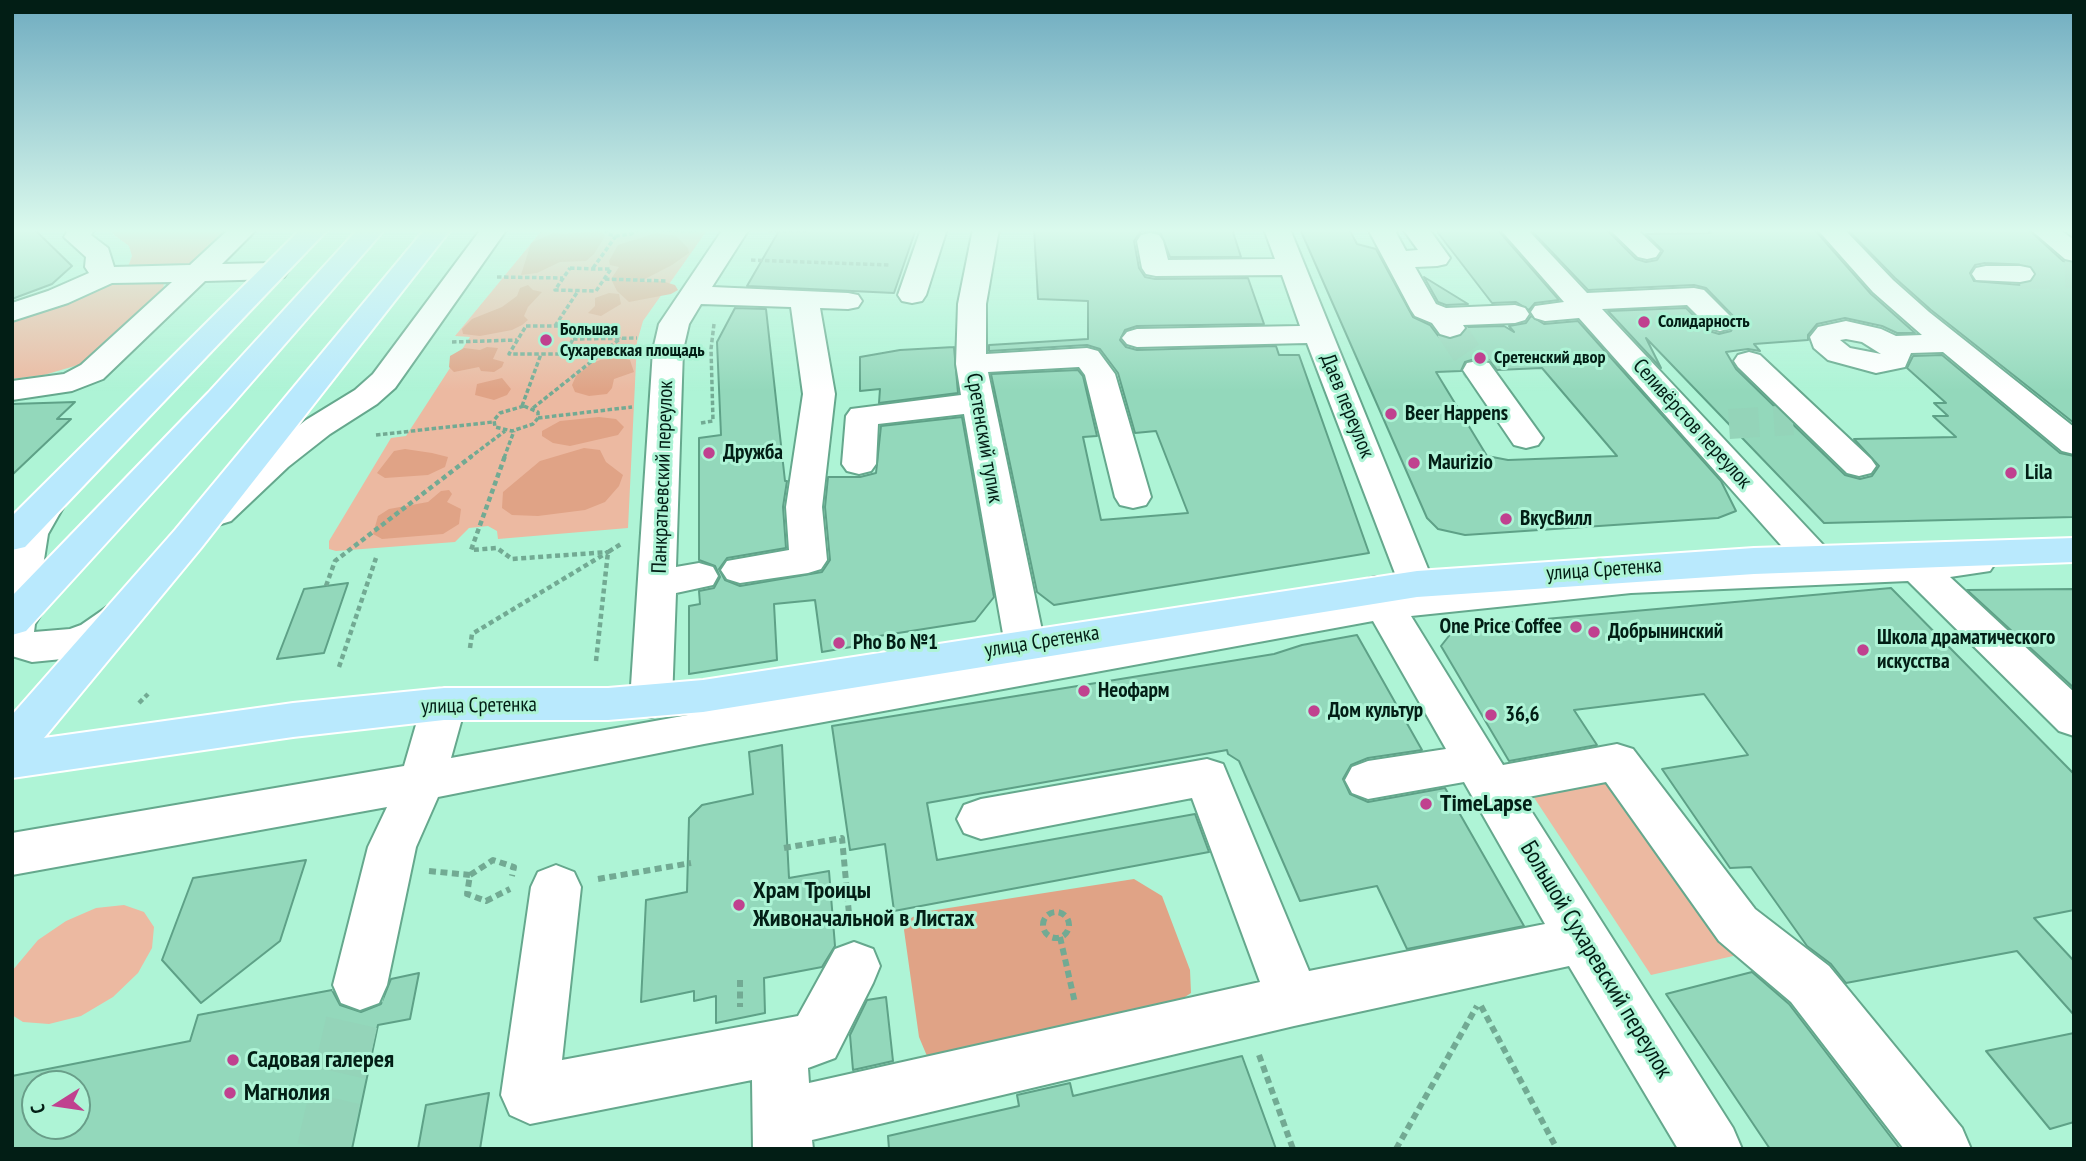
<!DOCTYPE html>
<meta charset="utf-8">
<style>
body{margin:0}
#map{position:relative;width:2086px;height:1161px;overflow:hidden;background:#aef4d6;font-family:"PT Sans Narrow",sans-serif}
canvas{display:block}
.frame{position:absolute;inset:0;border:14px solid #021e15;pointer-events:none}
.north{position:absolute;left:21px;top:1070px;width:70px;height:70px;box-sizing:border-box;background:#aef4d6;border:2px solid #699e89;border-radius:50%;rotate:258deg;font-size:19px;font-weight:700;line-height:28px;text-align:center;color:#021e15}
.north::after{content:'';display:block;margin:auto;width:24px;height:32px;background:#c0418f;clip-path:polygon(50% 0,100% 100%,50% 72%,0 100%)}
</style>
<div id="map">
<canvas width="2086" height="1161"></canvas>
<div class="frame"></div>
<div class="north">С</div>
</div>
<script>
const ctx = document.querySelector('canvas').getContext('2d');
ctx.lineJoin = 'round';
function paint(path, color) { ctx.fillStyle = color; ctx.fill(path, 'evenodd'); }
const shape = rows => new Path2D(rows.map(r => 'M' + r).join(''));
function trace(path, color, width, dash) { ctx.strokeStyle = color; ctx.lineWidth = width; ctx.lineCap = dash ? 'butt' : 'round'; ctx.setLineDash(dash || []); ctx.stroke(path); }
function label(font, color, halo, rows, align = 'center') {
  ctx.font = font + ' "PT Sans Narrow",sans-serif'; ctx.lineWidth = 6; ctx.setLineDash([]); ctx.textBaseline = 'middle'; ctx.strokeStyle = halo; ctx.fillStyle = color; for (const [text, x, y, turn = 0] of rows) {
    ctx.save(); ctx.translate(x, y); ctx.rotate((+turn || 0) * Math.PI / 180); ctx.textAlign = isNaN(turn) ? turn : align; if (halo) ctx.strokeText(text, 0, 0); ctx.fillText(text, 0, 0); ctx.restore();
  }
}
paint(shape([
 [111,229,231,229,189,264,128,267,132,256,129,246,114,235],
 [543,229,708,229,643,321,637,342,628,528,498,539,497,531,488,526,469,528,455,542,336,551,329,549,329,541,391,438,406,436,470,337,455,336],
 [164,282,163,292,85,363,44,375,12,379,12,318,101,283],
 [1616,776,1746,953,1651,975,1531,793],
 [124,905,144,912,154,927,152,948,138,973,113,997,81,1016,49,1024,23,1022,12,1015,12,971,38,940,66,921,96,908]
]), '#ecb9a1');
paint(shape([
 [601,231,605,236,594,254,586,261,560,262,537,273,521,275,531,243,553,233,564,234],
 [656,233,676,236,688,248,689,253,672,265,643,280,646,282,662,281,675,285,678,290,671,294,629,302,617,291,611,279,619,267,610,265,609,261,618,245],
 [528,285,533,290,542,292,528,307,524,316,528,320,522,325,512,330,480,336,463,334,462,329,472,319,502,307,517,296,520,288],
 [609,293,619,294,621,304,601,316,588,313,595,306,595,298],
 [487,347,498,348,493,359,504,362,502,367,494,372,481,371,479,367,454,372,449,367,450,356,464,348,480,350],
 [620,358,630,360,634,372,614,379,612,388,607,394,589,396,575,392,572,385,576,376,591,364,600,360],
 [502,378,511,389,507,395,494,400,475,395,477,384],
 [599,417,616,419,624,427,618,435,570,446,553,443,542,436,542,431,560,421],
 [584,448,600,450,606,462,623,475,619,486,605,502,585,510,538,516,512,515,502,508,503,492,540,461],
 [405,449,432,453,448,457,445,467,428,475,385,478,377,473,394,451],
 [449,490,452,494,447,502,461,509,459,524,443,534,382,539,373,534,378,516,389,509,428,502,441,491],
 [1134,879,1162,896,1190,970,1191,993,1173,1005,945,1059,927,1056,919,1037,904,930,907,920,923,912]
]), '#e0a386');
const building = shape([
 [12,229,34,229,72,266,52,284,12,299,12,229],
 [780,229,916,229,894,293,747,286,780,229],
 [1034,229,1232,229,1241,257,1170,257,1161,234,1151,230,1140,232,1134,241,1139,268,1145,277,1155,279,1248,278,1264,324,1137,326,1125,330,1120,340,1126,347,1137,350,1276,346,1279,355,1299,355,1369,553,1054,605,1037,592,991,374,1078,370,1083,376,1097,436,1083,437,1101,520,1188,513,1156,431,1135,433,1118,373,1100,349,1087,345,989,351,989,345,1088,339,1088,301,1038,299,1034,229],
 [1300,229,1349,229,1357,244,1376,249,1413,317,1430,325,1439,337,1449,340,1461,337,1467,327,1504,326,1514,332,1509,326,1526,323,1531,316,1544,324,1578,321,1721,481,1736,511,1718,518,1465,535,1438,529,1427,518,1300,229],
 [1478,358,1489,360,1497,370,1542,368,1617,456,1508,460,1487,456,1436,372,1461,371,1465,362,1478,358],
 [1435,229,1497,229,1559,300,1535,303,1529,310,1516,302,1492,303,1435,229],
 [1530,229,1606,229,1636,259,1646,262,1657,260,1663,251,1646,234,1711,233,1707,229,1814,229,1871,294,1915,333,1897,333,1882,326,1845,318,1817,324,1808,335,1808,340,1754,344,1760,351,1748,349,1726,352,1736,369,1845,475,1860,479,1872,476,1879,466,1854,439,1956,437,1933,416,1948,416,1934,403,1946,403,1907,368,1913,356,1942,355,2060,453,2074,456,2074,517,1824,523,1646,338,1661,368,1608,311,1686,308,1709,331,1719,334,1731,331,1737,320,1706,288,1694,285,1588,290,1530,229],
 [1847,229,2028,229,2063,261,2074,263,2074,423,1931,310,1895,278,1847,229],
 [1985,263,2031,265,2036,275,2031,283,2021,285,1974,281,1970,273,1975,265,1985,263],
 [1424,277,1468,304,1446,305,1438,302,1424,277],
 [735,308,766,309,785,481,787,481,783,507,786,548,727,558,719,569,725,580,740,586,822,572,830,560,825,507,828,477,860,477,876,473,881,426,962,417,994,597,975,621,879,636,880,642,822,652,815,600,774,604,777,660,689,674,689,606,700,604,699,591,714,588,720,577,715,566,699,560,699,438,721,435,717,342,735,308],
 [954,347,958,393,879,403,880,389,860,391,860,357,900,350,954,347],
 [75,402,57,419,71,419,12,475,12,404,75,402],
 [348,583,324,653,277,659,304,589,348,583],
 [1891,588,2074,774,2074,910,2034,918,2074,961,2074,1015,2017,951,1846,983,1831,964,1807,946,1751,867,1730,868,1662,769,1748,755,1704,694,1574,710,1597,745,1509,761,1441,646,1456,627,1891,588],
 [2074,589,2074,688,1967,590,2074,589],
 [1357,635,1422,750,1368,758,1351,765,1343,779,1350,794,1368,802,1445,788,1524,926,1407,949,1377,886,1300,901,1239,761,1228,754,1227,750,927,803,937,860,1195,814,1209,852,894,911,885,844,850,850,832,726,1274,654,1302,645,1357,635],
 [782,745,789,878,829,871,835,946,822,967,764,978,765,1013,716,1023,716,996,694,1001,694,991,641,1002,646,900,687,892,689,818,702,805,753,794,749,752,782,745],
 [306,860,280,941,201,1003,162,960,193,878,306,860],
 [1752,972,1789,1004,1900,1149,1770,1149,1666,994,1752,972],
 [419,973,410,1019,378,1025,352,1149,12,1149,12,1076,190,1041,198,1015,332,990,340,1005,361,1012,381,1004,391,979,419,973],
 [35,1084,77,1084,77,1126,35,1126,35,1084],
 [886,997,893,1061,853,1070,850,1035,867,1000,886,997],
 [2074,1033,2074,1122,2050,1129,1986,1051,2074,1033],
 [1242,1056,1276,1149,889,1149,888,1136,1019,1106,1017,1095,1070,1083,1073,1096,1242,1056],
 [489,1093,480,1149,418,1149,426,1105,489,1093]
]);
paint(building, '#93d8bb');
trace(building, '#5ea187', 2);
trace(shape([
 [2020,274,2074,273],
 [1450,328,1478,370],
 [1729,424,1793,420]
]), '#94d4b9', 30, [30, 15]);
trace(shape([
 [323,1149,360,985]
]), '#94d4b9', 52, [52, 26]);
const minor = shape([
 [69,229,95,229,91,235,108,248,114,267,190,265,229,229,257,229,222,264,274,263,284,265,288,271,284,277,274,279,205,281,103,379,72,391,12,400,12,381,64,374,81,365,172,282,112,283,68,303,12,321,12,303,48,291,89,273,85,267,86,257,64,237,69,229],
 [481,229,507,229,395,388,377,404,330,434,288,467,231,521,218,525,205,521,200,513,205,505,264,453,306,420,355,390,373,374,481,229],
 [723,229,749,229,712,287,848,293,858,295,862,301,858,307,848,309,820,308,835,394,822,507,827,560,821,569,808,573,740,583,727,579,721,570,727,561,789,550,786,507,803,394,791,307,701,304,689,324,683,350,676,567,699,563,713,567,718,576,713,585,676,593,672,701,666,713,651,717,636,713,630,701,653,350,659,324,723,229],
 [921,229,947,229,926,295,922,301,912,303,902,301,898,295,921,229],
 [973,229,999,229,986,304,986,354,1087,348,1098,351,1115,374,1151,497,1146,505,1133,508,1120,505,1115,497,1085,375,1079,367,988,372,1045,645,1042,651,1359,596,1356,590,1361,581,1375,577,1389,581,1395,590,1401,589,1307,343,1137,347,1127,344,1122,338,1127,332,1137,329,1300,326,1282,275,1156,276,1146,274,1142,268,1137,241,1141,235,1150,233,1159,235,1163,241,1168,260,1275,259,1264,229,1290,229,1435,586,1631,567,1795,561,1579,318,1545,321,1535,318,1531,312,1535,306,1564,302,1500,229,1527,229,1587,293,1694,288,1704,290,1730,316,1735,322,1730,328,1720,331,1710,328,1687,305,1602,309,1827,549,1832,560,1887,557,1893,548,1906,544,1919,548,1925,554,1977,549,1990,553,1996,562,1990,571,1950,577,2074,692,2074,736,2059,731,1908,581,1631,593,1411,616,1503,765,1617,744,1633,749,1755,909,1829,966,1962,1128,1971,1149,1904,1149,1791,1002,1719,941,1606,782,1523,798,1733,1128,1742,1149,1678,1149,1569,966,1294,1026,812,1140,813,1149,753,1149,752,1080,530,1124,510,1115,501,1095,531,887,538,872,556,865,574,872,581,887,562,1060,798,1016,835,949,854,942,873,949,880,966,873,983,835,1058,808,1068,809,1083,1260,982,1192,798,981,839,964,833,957,819,964,805,981,799,1207,759,1223,764,1309,971,1545,924,1464,782,1368,799,1352,793,1345,780,1352,767,1368,761,1446,749,1373,621,704,744,438,797,416,847,387,985,379,1003,360,1010,341,1003,333,985,368,847,387,807,12,875,12,833,404,766,422,704,429,692,444,688,459,692,466,704,451,758,1013,656,1005,645,964,414,878,424,876,464,871,471,859,474,847,471,842,464,846,416,851,409,961,395,956,364,958,304,973,229],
 [1368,229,1394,229,1406,251,1418,250,1403,229,1429,229,1450,258,1446,264,1437,266,1415,267,1436,304,1446,308,1515,305,1525,308,1529,314,1525,320,1515,323,1463,325,1465,328,1460,334,1450,337,1440,334,1432,323,1415,316,1411,310,1368,229],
 [1609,229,1637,229,1660,251,1656,257,1647,259,1638,257,1609,229],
 [1817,229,1844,229,1893,280,1929,312,2074,427,2074,454,2062,451,1943,352,1911,353,1905,367,1876,373,1828,360,1814,348,1810,337,1818,327,1846,321,1881,329,1896,336,1922,335,1873,292,1817,229],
 [1846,339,1862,342,1881,354,1850,348,1840,340,1846,339],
 [2030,229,2059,229,2074,240,2074,261,2065,259,2030,229],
 [1986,266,2020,266,2030,268,2034,274,2030,280,2020,282,1976,280,1972,274,1976,268,1986,266],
 [1749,352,1760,355,1871,459,1876,466,1871,473,1859,476,1847,473,1738,367,1734,361,1738,355,1749,352],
 [1478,361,1489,363,1538,431,1543,438,1538,445,1526,448,1514,445,1463,370,1467,363,1478,361],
 [47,493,60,496,65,504,48,534,43,566,47,586,44,609,35,624,34,632,70,629,81,625,107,607,121,603,135,607,141,617,135,627,109,645,72,658,32,662,12,656,12,533,34,496,47,493]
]);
const major = shape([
 [301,229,328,229,25,547,12,550,12,516,301,229],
 [358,229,385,229,230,407,26,631,12,635,12,596,208,393,358,229],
 [425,229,451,229,201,548,44,738,293,703,444,688,608,688,703,680,1417,571,1754,548,2074,538,2074,562,1754,574,1417,597,703,712,608,720,444,720,293,737,12,778,12,715,175,530,425,229]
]);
trace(minor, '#65a88d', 4);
trace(major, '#fff', 4);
trace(shape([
 [605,229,607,234,616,236,631,234,639,229],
 [639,229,696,231],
 [768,231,806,231],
 [751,260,890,265],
 [570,268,593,269,611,269,596,291,555,290,570,268],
 [593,268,616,236],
 [497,277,563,278],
 [605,279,666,281],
 [526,326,580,326,565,354,509,354,526,326],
 [555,326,578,291],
 [573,339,637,338],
 [452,342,517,340],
 [522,406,541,354],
 [524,406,538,412,538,418,533,424,512,431,495,427,494,420,500,413,524,406],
 [533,408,621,338],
 [538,418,632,407],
 [701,423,713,421,711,349,714,324],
 [376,435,493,422],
 [469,458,505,431],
 [504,458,514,431]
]), '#72aa93', 3.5, [4.5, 2.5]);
trace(shape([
 [326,586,335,561,472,456],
 [470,648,472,634,608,552,512,559,497,548,471,550,505,456],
 [596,661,608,552,621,544],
 [339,667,376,558],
 [139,703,148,694]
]), '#72aa93', 4.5, [5, 3.5]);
trace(shape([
 [784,848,842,838,850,925],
 [429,871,470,875,467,894,486,901,510,889],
 [470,875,493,860,514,867,512,876],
 [598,879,691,863],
 '1043 925a13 13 0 1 1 26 0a13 13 0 1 1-26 0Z',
 [1060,937,1075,1003],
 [740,980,740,1007],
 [1481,1006,1557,1149],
 [1259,1055,1293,1149],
 [1396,1149,1477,1006]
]), '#72aa93', 6, [7, 4.5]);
paint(minor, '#fff');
paint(major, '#b9e9fd');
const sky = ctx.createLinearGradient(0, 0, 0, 391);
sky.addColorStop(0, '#6facc0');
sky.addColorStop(0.59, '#dbfaed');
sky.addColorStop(1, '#dbfaed00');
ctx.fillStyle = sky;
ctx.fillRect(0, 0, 2086, 391);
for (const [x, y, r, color] of [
 [1644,322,7,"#c0418f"],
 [546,340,7,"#c0418f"],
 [1480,358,7,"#c0418f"],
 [1391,414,7,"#c0418f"],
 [709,453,7,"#c0418f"],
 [1414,463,7,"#c0418f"],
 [2011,473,7,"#c0418f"],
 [1506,519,7,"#c0418f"],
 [1576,627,7,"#c0418f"],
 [1594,632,7,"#c0418f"],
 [839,643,7,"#c0418f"],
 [1863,650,7,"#c0418f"],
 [1084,691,7,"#c0418f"],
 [1314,711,7,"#c0418f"],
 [1491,715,7,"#c0418f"],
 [1426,804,7,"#c0418f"],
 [739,905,7,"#c0418f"],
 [233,1060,7,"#c0418f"],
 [230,1093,7,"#c0418f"]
]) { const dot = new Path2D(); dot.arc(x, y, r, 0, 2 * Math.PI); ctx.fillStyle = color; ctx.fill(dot); trace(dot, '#aef4d6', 2.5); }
label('bold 18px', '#021e15', '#aef4d6', [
 ["Солидарность",1658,322],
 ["Большая",560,330],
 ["Сухаревская площадь",560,351],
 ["Сретенский двор",1494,358]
], 'left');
label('21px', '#021e15', '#aef4d6', [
 ["Даев переулок",1347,406,68],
 ["Селивёрстов переулок",1692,424,48],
 ["Сретенский тупик",984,438,80],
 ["Панкратьевский переулок",663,477,-88],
 ["улица Сретенка",1604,570,-4],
 ["улица Сретенка",1042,642,-9],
 ["улица Сретенка",479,706,-1]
]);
label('bold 21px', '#021e15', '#aef4d6', [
 ["Beer Happens",1405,414],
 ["Дружба",723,453],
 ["Maurizio",1428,463],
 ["Lila",2025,473],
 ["ВкусВилл",1520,519],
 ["One Price Coffee",1562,627,"right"],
 ["Добрынинский",1608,632],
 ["Школа драматического",1877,638],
 ["искусства",1877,662],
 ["Pho Bo №1",853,643],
 ["Неофарм",1098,691],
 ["Дом культур",1328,711],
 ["36,6",1505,715]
], 'left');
label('bold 24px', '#021e15', '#aef4d6', [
 ["TimeLapse",1440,804],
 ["Храм Троицы",753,891],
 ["Живоначальной в Листах",753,919],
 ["Садовая галерея",247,1060],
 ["Магнолия",244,1093]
], 'left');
label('24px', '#021e15', '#aef4d6', [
 ["Большой Сухаревский переулок",1596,960,59]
]);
</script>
